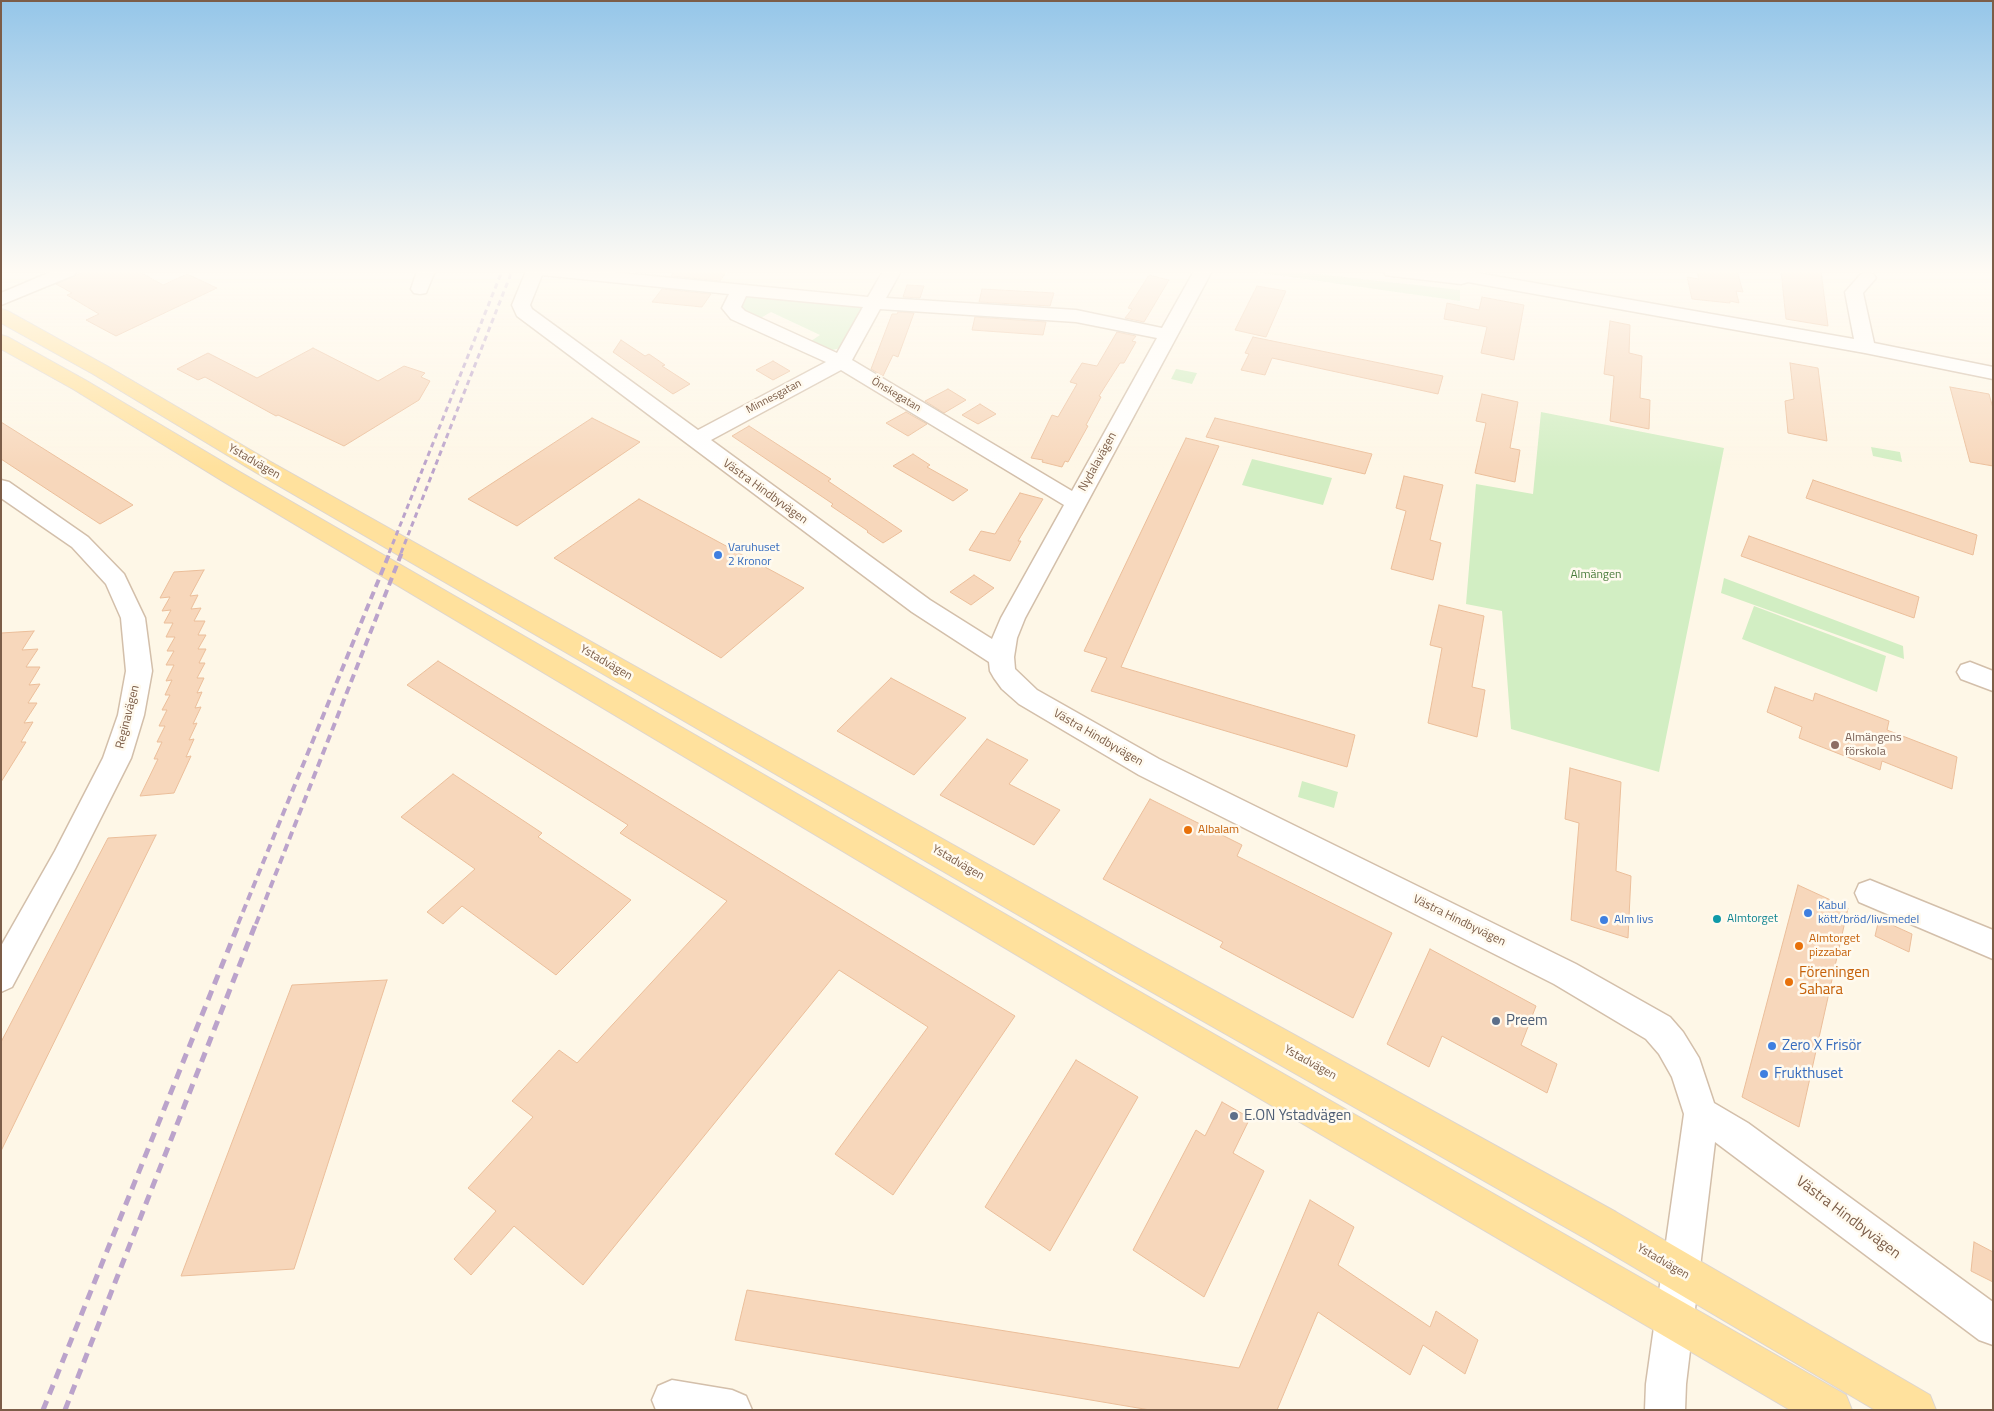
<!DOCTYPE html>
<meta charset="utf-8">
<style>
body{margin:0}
#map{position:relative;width:1994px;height:1411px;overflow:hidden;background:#fef7e7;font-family:"Titillium Web",sans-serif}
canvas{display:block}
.frame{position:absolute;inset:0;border:2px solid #7c5d48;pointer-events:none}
</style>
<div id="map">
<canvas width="1994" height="1411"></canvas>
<div class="frame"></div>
</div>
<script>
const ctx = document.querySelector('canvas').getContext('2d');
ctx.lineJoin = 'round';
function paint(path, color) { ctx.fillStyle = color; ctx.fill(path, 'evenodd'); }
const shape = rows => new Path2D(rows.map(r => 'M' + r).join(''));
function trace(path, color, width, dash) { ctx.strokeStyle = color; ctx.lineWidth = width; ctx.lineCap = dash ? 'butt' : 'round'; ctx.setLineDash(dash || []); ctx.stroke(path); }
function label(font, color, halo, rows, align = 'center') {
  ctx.font = font + ' "Titillium Web",sans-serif'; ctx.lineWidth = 5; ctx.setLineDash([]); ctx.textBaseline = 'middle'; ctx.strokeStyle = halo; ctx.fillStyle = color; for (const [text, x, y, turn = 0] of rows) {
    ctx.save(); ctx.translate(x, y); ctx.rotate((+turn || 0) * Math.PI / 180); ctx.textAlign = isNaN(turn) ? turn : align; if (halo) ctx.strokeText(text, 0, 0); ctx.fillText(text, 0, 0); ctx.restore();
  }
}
paint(shape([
 [1248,271,1291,271,1460,290,1460,301],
 [751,293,854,304,862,308,841,348,828,351,808,343,820,335,771,312,759,319,737,309,741,299],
 [1176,369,1197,373,1192,384,1171,379],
 [1541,412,1724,448,1659,772,1511,729,1502,611,1466,604,1476,484,1533,494],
 [1871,447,1900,452,1902,462,1873,456],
 [1252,459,1332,478,1323,505,1242,485],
 [1724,578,1903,646,1904,659,1721,593],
 [1754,606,1886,656,1877,692,1742,639],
 [1302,781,1338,792,1334,808,1298,797]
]), '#d2eec3');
const building = shape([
 [85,271,138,271,163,285,187,274,217,288,116,336,86,320,99,314,67,295,72,293,56,284,85,271],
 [675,271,727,271,720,281,671,276,675,271],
 [1697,271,1737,271,1743,292,1736,291,1739,303,1730,301,1730,303,1692,299,1687,277,1699,279,1697,271],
 [1781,271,1821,271,1828,326,1786,319,1781,271],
 [1149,275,1169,280,1144,322,1125,318,1132,309,1128,308,1149,275],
 [907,285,924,286,920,298,903,297,907,285],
 [1257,286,1286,291,1266,337,1235,330,1257,286],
 [662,289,711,294,702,307,652,302,662,289],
 [982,289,1054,293,1050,306,979,302,982,289],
 [1482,297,1524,305,1514,360,1481,353,1487,327,1444,319,1447,303,1479,310,1482,297],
 [898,312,914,313,898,357,893,355,883,376,871,369,892,314,897,314,898,312],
 [975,317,1046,322,1043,335,972,330,975,317],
 [1610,321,1630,325,1629,353,1642,356,1640,398,1650,400,1649,429,1610,421,1614,376,1604,374,1610,321],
 [1117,332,1136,336,1132,341,1136,342,1124,363,1120,363,1099,396,1101,397,1086,425,1088,426,1068,462,1065,461,1062,467,1042,462,1043,460,1031,458,1052,415,1058,417,1077,384,1070,382,1082,363,1097,366,1117,332],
 [1253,337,1443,376,1438,394,1272,358,1265,375,1241,370,1249,354,1245,353,1253,337],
 [621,340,645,356,649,354,665,365,662,366,690,384,673,394,613,352,621,340],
 [313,348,378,381,404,366,425,373,421,377,430,381,419,400,344,446,278,415,276,416,205,377,198,380,177,369,208,353,257,378,313,348],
 [773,361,790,371,773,380,756,370,773,361],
 [1790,363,1818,368,1827,441,1788,433,1785,401,1794,399,1790,363],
 [1950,387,1989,394,1993,408,1993,466,1970,462,1950,387],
 [948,389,966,400,944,413,925,401,948,389],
 [1482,394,1518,402,1510,448,1520,450,1515,482,1475,473,1486,423,1476,421,1482,394],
 [980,404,996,414,978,424,962,415,980,404],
 [906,412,927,424,908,436,886,423,906,412],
 [592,418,640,442,517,526,468,499,592,418],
 [1215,418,1372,454,1365,474,1206,437,1215,418],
 [1,422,63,461,133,505,100,524,1,459,1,422],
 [749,426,831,479,828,481,902,531,883,543,867,532,868,531,831,506,833,504,732,436,749,426],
 [1186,438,1219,446,1121,667,1355,735,1347,767,1091,691,1107,658,1084,651,1186,438],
 [913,454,930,465,927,467,968,490,953,501,893,466,913,454],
 [1404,476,1443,485,1430,540,1441,543,1433,580,1391,569,1406,511,1396,508,1404,476],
 [1813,480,1977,535,1973,555,1806,498,1813,480],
 [1020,493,1043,499,1018,541,1021,541,1010,561,969,550,981,531,995,534,1020,493],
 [639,499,804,588,721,658,554,558,639,499],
 [1749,536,1919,597,1914,618,1741,556,1749,536],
 [204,570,190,596,198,595,191,609,201,608,194,621,205,621,198,635,206,635,198,649,206,649,199,663,205,663,197,678,204,678,197,693,202,692,195,708,201,707,193,724,197,723,189,740,194,739,186,757,191,756,174,793,140,796,158,759,154,759,162,742,157,742,165,726,159,726,167,710,162,710,170,695,165,695,172,680,166,681,174,665,166,665,174,651,167,651,175,637,166,637,173,623,164,623,171,610,162,611,170,597,160,598,174,572,204,570],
 [974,575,994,588,971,605,950,592,974,575],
 [1439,605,1484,616,1472,687,1485,690,1477,737,1428,723,1442,648,1430,645,1439,605],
 [34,631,22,650,38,649,26,667,40,667,29,685,40,684,28,703,37,703,24,723,33,722,21,742,26,742,1,782,1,633,34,631],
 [438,661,1015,1016,893,1195,835,1154,928,1027,839,970,583,1285,514,1226,471,1275,454,1259,496,1211,468,1188,533,1117,512,1101,559,1050,577,1063,727,901,620,833,628,825,407,685,438,661],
 [891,678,966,718,914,775,837,731,891,678],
 [1775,687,1813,701,1815,693,1889,721,1887,730,1957,757,1952,789,1882,761,1880,770,1799,738,1802,727,1767,712,1775,687],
 [987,739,1028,760,1009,784,1060,810,1034,845,940,795,987,739],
 [1570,768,1621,782,1616,871,1631,876,1628,938,1571,920,1579,823,1565,819,1570,768],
 [453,774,542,833,538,837,631,900,556,975,462,906,443,924,427,912,475,869,401,817,453,774],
 [1150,799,1242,845,1237,856,1392,933,1353,1018,1220,947,1223,942,1103,879,1150,799],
 [156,835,35,1081,1,1151,1,1042,108,838,156,835],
 [1798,885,1848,908,1799,1127,1742,1097,1798,885],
 [1879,919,1912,934,1909,952,1875,936,1879,919],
 [1430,949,1536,1006,1521,1045,1557,1064,1547,1093,1442,1036,1429,1067,1387,1044,1430,949],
 [387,980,294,1269,181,1276,292,985,387,980],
 [1076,1060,1138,1097,1050,1251,985,1207,1076,1060],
 [1222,1102,1250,1118,1233,1153,1264,1171,1204,1297,1133,1250,1196,1130,1205,1136,1222,1102],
 [1310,1200,1354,1227,1338,1265,1430,1327,1436,1311,1478,1340,1465,1374,1423,1345,1410,1375,1318,1312,1277,1410,1150,1410,735,1340,747,1290,1239,1368,1310,1200],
 [1974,1242,1993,1252,1993,1282,1971,1271,1974,1242]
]);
paint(building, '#f7d7bb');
trace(building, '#ebbe9a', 1);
const minor = shape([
 [53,271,77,271,74,275,1,305,1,293,53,271],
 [417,271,435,271,426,293,420,294,414,293,411,289,417,271],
 [526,271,600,271,868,297,883,271,901,271,886,298,1076,310,1162,328,1194,271,1212,271,1025,618,1017,638,1014,657,1015,669,1037,690,1159,759,1576,964,1670,1017,1683,1032,1699,1058,1714,1103,1748,1123,1993,1302,1993,1345,1979,1340,1715,1142,1686,1384,1685,1410,1645,1410,1646,1384,1684,1114,1672,1077,1659,1054,1646,1039,1554,984,1139,775,1019,704,1002,689,994,678,990,671,989,662,912,612,517,316,512,305,526,271],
 [542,275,729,294,722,308,731,319,826,362,698,430,532,309,530,305,542,275],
 [746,296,863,307,837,353,745,311,741,307,746,296],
 [880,309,1076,322,1157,338,1072,491,852,360,880,309],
 [841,370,1064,505,1001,618,992,639,930,600,711,440,841,370],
 [1383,271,1466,271,1854,339,1845,292,1861,274,1867,273,1873,274,1876,278,1863,293,1874,343,1993,367,1993,379,1865,353,1468,282,1461,284,1392,276,1386,275,1383,271],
 [1,480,9,482,88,537,124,574,145,618,152,671,144,715,131,758,75,869,12,987,1,992,1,946,55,851,103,758,118,715,126,671,121,618,106,584,72,547,1,498,1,480],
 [1970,662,1993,671,1993,691,1961,679,1957,672,1961,665,1970,662],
 [1870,880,1993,930,1993,959,1859,902,1855,893,1859,884,1870,880],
 [672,1380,732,1390,746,1396,752,1410,656,1410,652,1400,658,1386,672,1380]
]);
const major = shape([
 [1,309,8,311,107,366,271,462,1137,948,1616,1212,1930,1395,1936,1410,1875,1410,1588,1240,1113,970,255,472,93,374,1,323,1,309],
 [1,335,8,337,87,381,240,472,1121,981,1846,1395,1852,1410,1790,1410,1097,1003,224,482,73,389,1,349,1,335]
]);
trace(minor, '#d3bfaa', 3);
trace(major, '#ddd5cf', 2);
paint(minor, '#fff');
paint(major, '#ffe19d');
trace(shape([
 [389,553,502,271],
 [401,553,512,271]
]), '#bba3cb', 3, [5.5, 4]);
trace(shape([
 [238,924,390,552],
 [256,924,402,552]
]), '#bba3cb', 4, [8, 5]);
trace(shape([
 [43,1410,239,923],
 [65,1410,256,923]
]), '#bba3cb', 5, [10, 7]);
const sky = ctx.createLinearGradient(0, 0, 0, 468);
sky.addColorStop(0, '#95c6e9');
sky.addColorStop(0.58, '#fffbf4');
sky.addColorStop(1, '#fffbf400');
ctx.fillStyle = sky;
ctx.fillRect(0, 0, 1994, 468);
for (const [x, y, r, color] of [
 [718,555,5,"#3f7fe0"],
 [1835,745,5,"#8d6e63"],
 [1188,830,5,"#e8710a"],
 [1808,913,5,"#3f7fe0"],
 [1717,919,5,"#0f9aa8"],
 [1604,920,5,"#3f7fe0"],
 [1799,946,5,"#e8710a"],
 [1789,982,5,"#e8710a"],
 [1496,1021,5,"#5c6f8a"],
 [1772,1046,5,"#3f7fe0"],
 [1764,1074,5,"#3f7fe0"],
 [1234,1116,5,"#5c6f8a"]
]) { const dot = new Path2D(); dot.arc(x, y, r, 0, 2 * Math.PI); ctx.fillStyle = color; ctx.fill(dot); trace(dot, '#fffaef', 2); }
label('11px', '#7c5d48', '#fffaef', [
 ["Önskegatan",896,395,31],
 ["Minnesgatan",774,397,-28]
]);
label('12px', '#7c5d48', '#fffaef', [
 ["Ystadvägen",254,462,30],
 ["Nydalavägen",1098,462,-61],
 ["Västra Hindbyvägen",765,492,36],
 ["Ystadvägen",606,663,30],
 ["Reginavägen",128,717,-76],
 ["Västra Hindbyvägen",1098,738,30],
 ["Ystadvägen",958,863,30],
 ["Västra Hindbyvägen",1459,921,26],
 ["Ystadvägen",1310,1063,29],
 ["Ystadvägen",1663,1262,30]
]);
label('12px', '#366cbe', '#fffaef', [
 ["Varuhuset",728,548],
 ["2 Kronor",728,562],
 ["Kabul",1818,906],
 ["kött/bröd/livsmedel",1818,920],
 ["Alm livs",1614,920]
], 'left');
label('12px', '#4a7c3c', '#fffaef', [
 ["Almängen",1596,575]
]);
label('12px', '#785e54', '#fffaef', [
 ["Almängens",1845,738],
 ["förskola",1845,752]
], 'left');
label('12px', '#c56008', '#fffaef', [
 ["Albalam",1198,830],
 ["Almtorget",1809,939],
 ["pizzabar",1809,953]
], 'left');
label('12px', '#0d838f', '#fffaef', [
 ["Almtorget",1727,919]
], 'left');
label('15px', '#c56008', '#fffaef', [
 ["Föreningen",1799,973],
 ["Sahara",1799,990]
], 'left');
label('15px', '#4e5e75', '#fffaef', [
 ["Preem",1506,1021],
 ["E.ON Ystadvägen",1244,1116]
], 'left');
label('15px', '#366cbe', '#fffaef', [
 ["Zero X Frisör",1782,1046],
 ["Frukthuset",1774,1074]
], 'left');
label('15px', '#7c5d48', '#fffaef', [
 ["Västra Hindbyvägen",1848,1218,37]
]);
</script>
